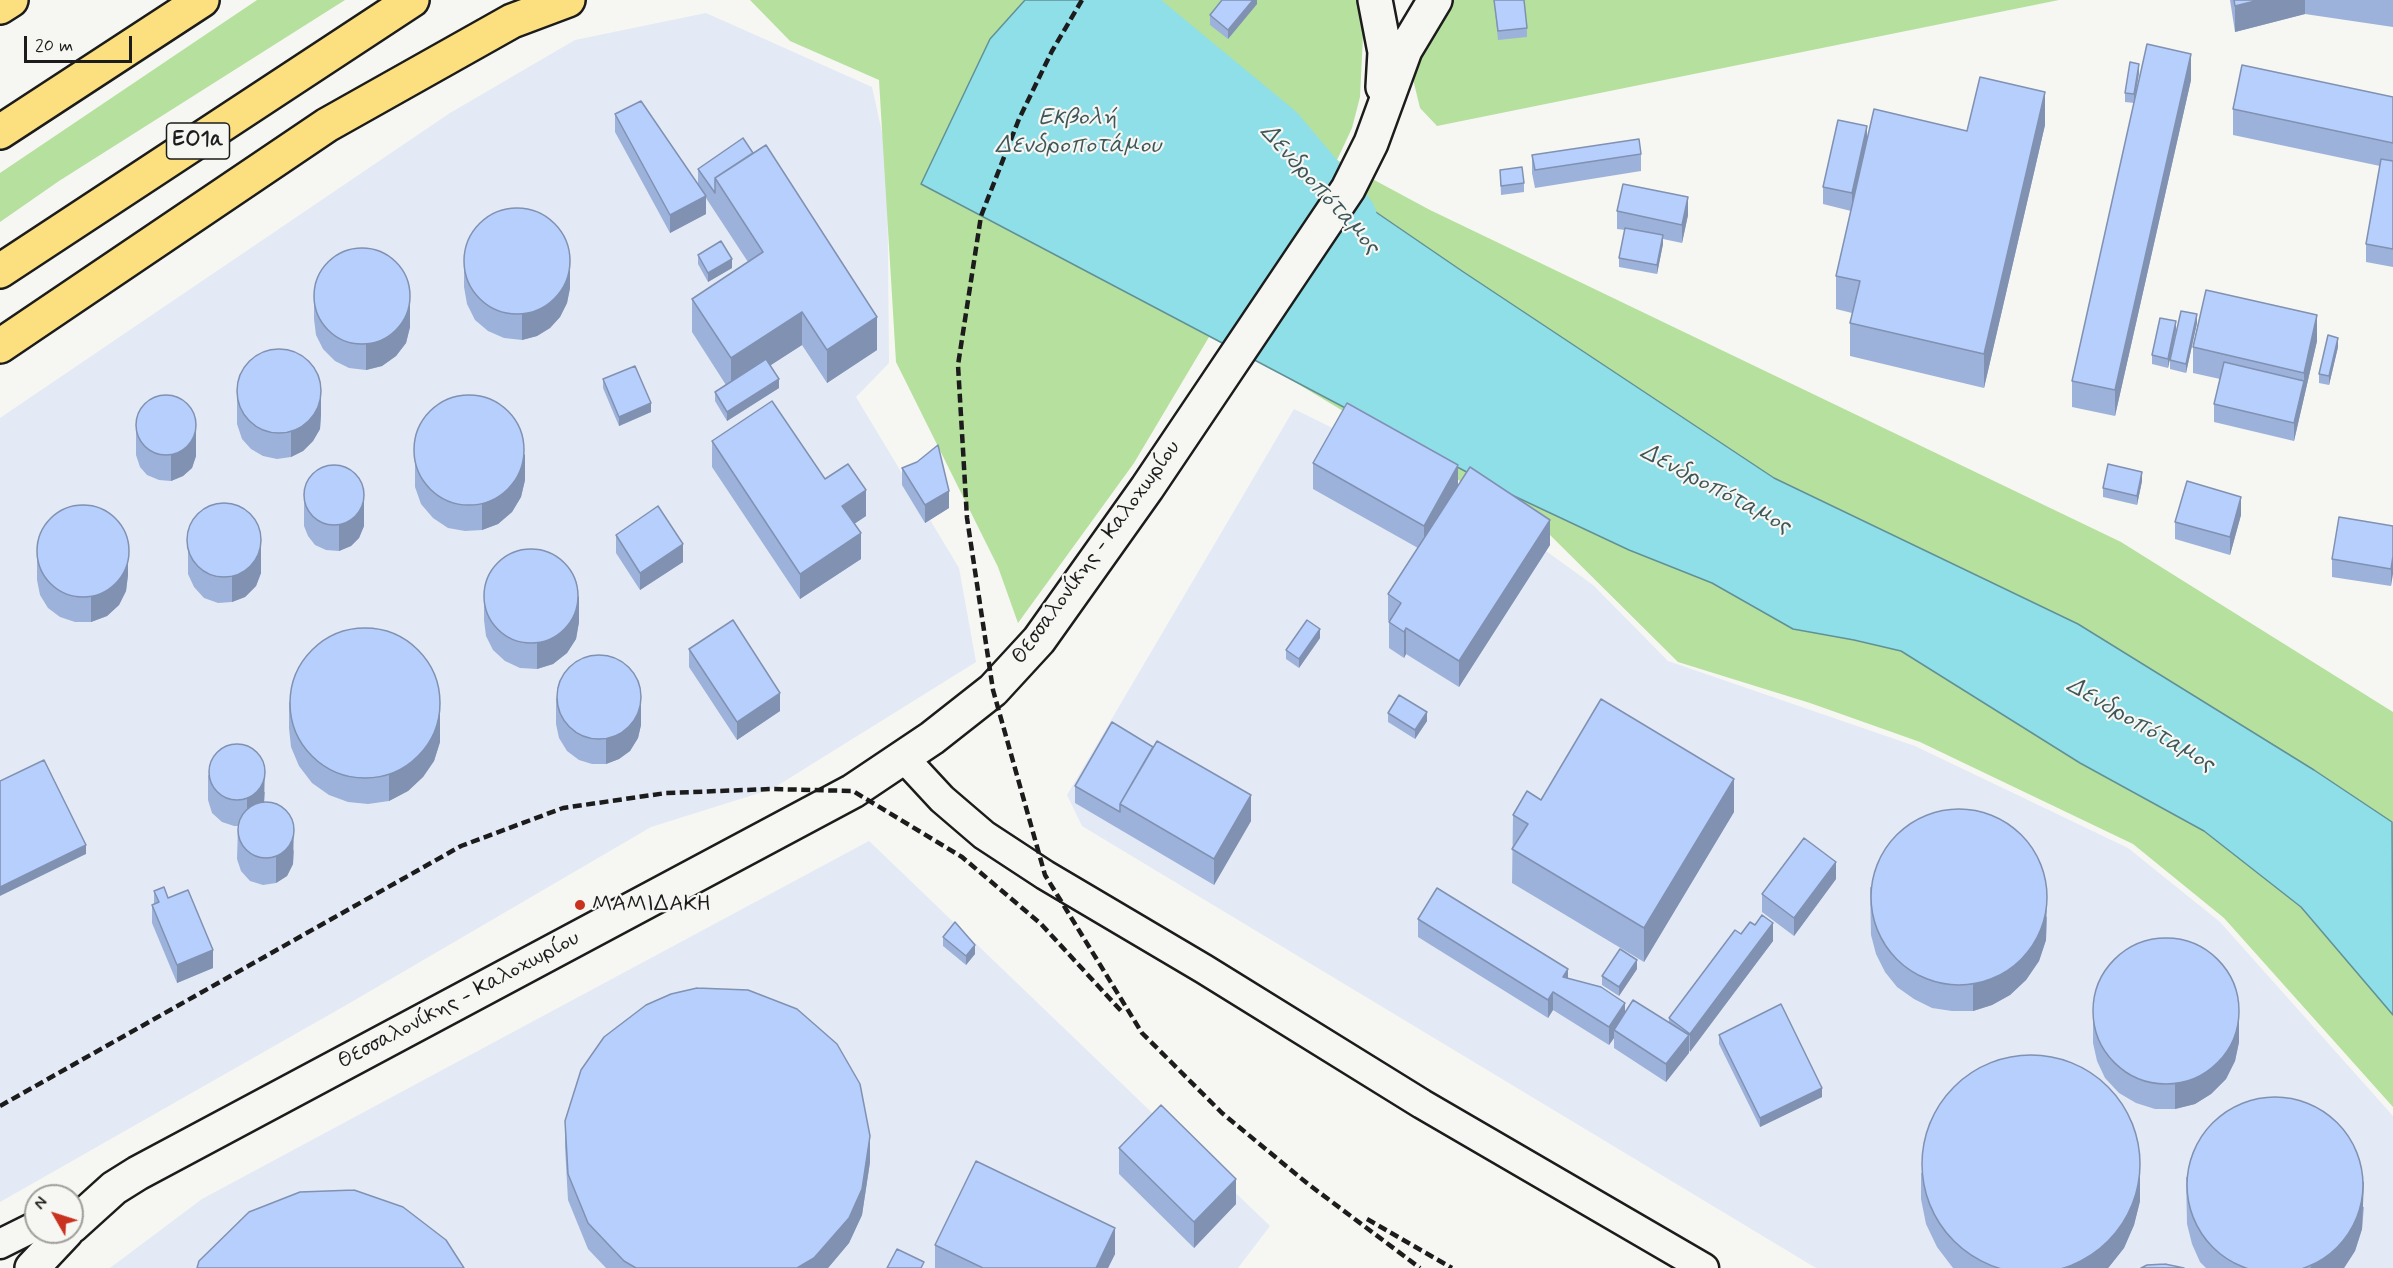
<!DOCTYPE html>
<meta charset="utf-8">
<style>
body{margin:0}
#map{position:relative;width:2393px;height:1268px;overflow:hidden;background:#f6f6f2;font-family:Mynerve,sans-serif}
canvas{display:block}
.north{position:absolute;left:24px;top:1184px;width:60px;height:60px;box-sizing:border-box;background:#f6f6f2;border:2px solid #9f9f9c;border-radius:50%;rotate:309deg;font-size:16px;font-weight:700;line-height:24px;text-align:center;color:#1c1c1c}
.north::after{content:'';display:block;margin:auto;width:21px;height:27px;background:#c8321e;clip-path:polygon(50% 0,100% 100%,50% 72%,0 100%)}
.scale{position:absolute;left:24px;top:36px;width:108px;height:27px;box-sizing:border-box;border:3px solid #1c1c1c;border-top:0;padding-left:8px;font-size:18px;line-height:21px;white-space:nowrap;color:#1c1c1c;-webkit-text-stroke:4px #f6f6f2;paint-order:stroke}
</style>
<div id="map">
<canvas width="2393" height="1268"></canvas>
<div class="north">N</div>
<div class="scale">20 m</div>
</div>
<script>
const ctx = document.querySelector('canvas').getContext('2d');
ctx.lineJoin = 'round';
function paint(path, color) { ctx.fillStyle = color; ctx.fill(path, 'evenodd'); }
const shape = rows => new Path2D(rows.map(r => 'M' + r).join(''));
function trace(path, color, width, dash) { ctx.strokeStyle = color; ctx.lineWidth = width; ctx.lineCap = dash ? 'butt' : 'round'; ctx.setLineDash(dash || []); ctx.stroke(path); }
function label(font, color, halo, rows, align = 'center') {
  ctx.font = font + ' Mynerve,sans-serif'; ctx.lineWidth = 4.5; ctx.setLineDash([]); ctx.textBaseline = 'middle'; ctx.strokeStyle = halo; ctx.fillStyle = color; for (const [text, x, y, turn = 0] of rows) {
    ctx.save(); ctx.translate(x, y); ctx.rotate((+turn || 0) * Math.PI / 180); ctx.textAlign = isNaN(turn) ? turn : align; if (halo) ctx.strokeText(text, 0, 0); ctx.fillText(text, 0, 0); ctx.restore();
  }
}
paint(shape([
 [706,13,872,87,887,155,889,363,856,397,959,568,976,662,772,789,651,827,348,1004,0,1202,0,418,450,113,575,40],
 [1294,409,1470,496,1593,585,1668,661,1915,746,2128,848,2220,922,2393,1116,2393,1268,1816,1268,1082,826,1067,795],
 [869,841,1270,1226,1238,1268,110,1268,202,1199]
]), '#e3eaf5');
paint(shape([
 [257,0,345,0,59,181,0,222,0,173],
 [750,0,1358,0,1363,35,1360,97,1352,128,1337,160,1430,210,2121,542,2393,712,2393,1107,2224,918,2133,844,1920,742,1810,703,1678,662,1550,535,1278,372,1209,337,1134,463,1018,623,998,567,896,362,879,80,790,41],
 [1453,0,2059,0,1437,126,1420,108,1413,79,1418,58,1446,7]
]), '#b6e09d');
const water = shape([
 [1025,0,1111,0,1234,115,1462,271,1774,478,2078,624,2314,770,2392,822,2393,1015,2301,907,2204,831,2080,763,1901,651,1854,640,1793,629,1712,583,1629,550,1497,488,921,184,990,39,1025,0]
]);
paint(water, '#8fdfe9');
trace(water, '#619197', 1.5);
trace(shape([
 [1111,0,1274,135,1345,219]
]), '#8fdfe9', 64);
const street = shape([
 [904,758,942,799,984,835,1045,875,1204,969,1422,1104,1704,1268],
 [0,1244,36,1226]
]);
const secondary = shape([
 [1375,0,1385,52,1383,87],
 [72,1226,114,1188,138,1173,853,791,932,738,993,690,1039,640,1147,488,1348,189,1371,143,1405,50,1435,0],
 [32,1268,66,1232]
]);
const highway = shape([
 [0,7,11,0],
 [0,132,202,0],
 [0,271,412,0],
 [0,346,327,125,512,21,568,0]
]);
trace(street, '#1c1c1c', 33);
trace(secondary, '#1c1c1c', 38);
trace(highway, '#1c1c1c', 38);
trace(street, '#f6f6f2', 28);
trace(secondary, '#f6f6f2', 33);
trace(highway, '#fce080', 33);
trace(shape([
 [1082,0,1052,51,1019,119,981,216,958,365,967,518,993,690,1045,875,1142,1033,1222,1113,1308,1184,1420,1268],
 [0,1106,461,846,563,808,666,793,772,789,853,791,962,857,1041,924,1123,1013],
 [1367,1219,1452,1268]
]), '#1c1c1c', 4.5, [9, 4.5]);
paint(shape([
 [1257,0,1257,4,1228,39,1210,25,1210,15],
 [1494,0,1524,0,1527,28,1527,37,1498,40],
 [2230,0,2393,0,2393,27,2305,14,2235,32],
 [2139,73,2136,93,2191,80,2115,416,2072,407,2072,381,2134,103,2125,102,2125,93],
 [2393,97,2393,267,2366,262,2366,244,2380,166,2233,135,2233,109],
 [615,114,698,185,698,169,743,138,877,350,827,383,802,345,770,365,779,388,727,421,715,401,715,392,726,385,692,332,692,299,748,262,706,198,706,214,670,233,615,132],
 [2045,125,1984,388,1850,356,1850,323,1852,313,1836,309,1836,276,1851,211,1823,204,1823,187,1867,140,1967,131],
 [1641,154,1641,171,1535,188,1532,173,1532,155],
 [1500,170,1524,183,1524,192,1501,195],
 [1617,211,1688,215,1682,243,1663,239,1663,244,1657,274,1619,267,1619,258,1625,230,1617,229],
 [698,255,732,268,708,282,698,264],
 [464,261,570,288,567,303,560,317,550,328,537,336,522,340,504,338,488,331,475,320,467,304,464,287],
 [314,293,410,327,406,343,396,356,382,366,366,370,349,368,335,361,323,349,316,335,314,319],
 [2197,323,2186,373,2170,369,2170,360],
 [2176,330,2168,368,2152,364,2152,355],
 [2317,341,2294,441,2214,422,2214,404,2220,379,2193,373,2193,347],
 [2338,347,2329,385,2319,383,2319,374],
 [603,379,651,412,619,426,603,388],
 [237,383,321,414,320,429,313,441,303,451,291,457,277,459,263,456,251,449,242,439,237,424],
 [136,429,196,456,192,468,183,476,171,481,159,480,147,475,140,467,136,455],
 [712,441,825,479,866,516,854,524,861,559,800,599,712,467],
 [415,442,525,480,521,497,512,512,498,524,482,530,465,531,448,528,433,518,421,504,415,487],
 [1313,463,1458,486,1550,545,1459,687,1406,654,1404,658,1389,648,1389,621,1388,620,1388,594,1418,548,1313,489],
 [902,468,949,508,925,523,902,485],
 [2142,481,2137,505,2103,497,2103,488],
 [304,500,364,526,359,538,351,546,339,551,326,550,315,545,308,536,304,526],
 [2241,515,2230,555,2175,539,2175,522],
 [2393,526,2391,586,2332,577,2332,559],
 [188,534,261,573,256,586,245,597,232,602,218,603,204,598,194,587,188,574],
 [616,535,683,562,640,590,616,553],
 [37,554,128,575,126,591,119,605,107,616,91,622,75,622,60,617,48,608,40,595,37,580],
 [484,594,579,622,576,639,567,653,553,664,537,669,520,668,505,661,493,650,486,636,484,620],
 [1320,638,1299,668,1286,659,1286,650],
 [689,649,780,711,737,740,689,667],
 [556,698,641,725,638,738,630,751,619,759,606,764,592,764,579,760,567,751,559,738,556,724],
 [289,702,440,722,440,742,434,761,423,777,408,791,389,801,368,804,348,802,329,795,312,783,299,766,291,747,289,728],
 [1388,713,1427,721,1415,739,1388,722],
 [208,775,265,792,264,803,294,851,293,864,287,876,276,883,263,885,250,881,241,871,237,859,238,826,234,826,222,822,212,813,208,800],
 [1075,786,1251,821,1214,885,1075,803],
 [1541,800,1734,812,1644,962,1512,883,1513,815],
 [1836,879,1794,936,1762,912,1762,894],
 [1870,887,2047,917,2046,940,2039,961,2026,980,2010,995,1992,1005,1973,1011,1952,1011,1932,1008,1914,999,1897,987,1885,972,1876,954,1871,935],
 [154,891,168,898,213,968,177,983,152,923,152,905,154,904],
 [1418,919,1568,978,1625,1012,1669,1023,1669,1018,1741,934,1773,941,1666,1082,1614,1048,1614,1038,1609,1045,1553,1010,1548,1018,1418,937],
 [943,937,975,954,966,965,943,946],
 [1637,969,1619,996,1602,985,1602,976],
 [2093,1017,2239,1042,2235,1061,2226,1079,2211,1094,2195,1104,2175,1109,2155,1109,2136,1103,2119,1093,2105,1078,2097,1061,2093,1043],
 [1719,1035,1822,1097,1760,1127,1719,1044],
 [565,1121,870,1162,862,1215,849,1243,828,1268,606,1268,588,1249,568,1200,565,1147],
 [1119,1148,1236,1204,1194,1248,1119,1174],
 [1921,1173,2140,1201,2134,1225,2124,1248,2108,1268,1953,1268,1937,1247,1926,1224,1921,1199],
 [2186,1177,2364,1207,2362,1229,2355,1251,2344,1268,2206,1268,2200,1262,2192,1244,2187,1224],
 [935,1245,1115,1254,1108,1268,935,1268]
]), '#9db2da');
paint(shape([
 [1253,0,1257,0,1257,4,1228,39,1228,30],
 [2259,0,2305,0,2305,14,2235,32,2235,6],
 [2191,54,2191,80,2115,416,2115,390],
 [2139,64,2139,73,2134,103,2134,94],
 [2045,92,2045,125,1984,388,1984,354],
 [1867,126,1867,144,1852,211,1852,193],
 [706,196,706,214,670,233,670,215],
 [1688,197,1688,215,1682,243,1682,225],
 [1663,235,1663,244,1657,274,1657,265],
 [732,259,732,268,708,282,708,273],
 [570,262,570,288,567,303,560,317,550,328,537,336,522,340,522,314],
 [410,301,410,327,406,343,396,356,382,366,366,370,366,344],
 [802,312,802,345,731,391,731,358],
 [2197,314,2197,323,2186,373,2186,364],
 [2317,315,2317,341,2294,441,2294,423,2304,381,2304,373],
 [877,317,877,350,827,383,827,350],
 [2176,321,2176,330,2168,368,2168,359],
 [2338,338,2338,347,2329,385,2329,376],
 [779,379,779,388,727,421,727,412],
 [321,388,321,414,320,429,313,441,303,451,291,457,291,432],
 [651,403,651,412,619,426,619,417],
 [196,430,196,456,192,468,183,476,171,481,171,455],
 [525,454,525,480,521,497,512,512,498,524,482,530,482,504],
 [1458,465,1458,491,1424,551,1424,526],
 [2142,472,2142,481,2137,505,2137,496],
 [866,490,866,516,842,532,842,506],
 [949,491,949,508,925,523,925,505],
 [2241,497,2241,515,2230,555,2230,537],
 [364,500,364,526,359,538,351,546,339,551,339,525],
 [1550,520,1550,545,1459,687,1459,661],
 [261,532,261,573,256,586,245,597,232,602,232,577],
 [861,533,861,559,800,599,800,574],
 [683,544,683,562,640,590,640,573],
 [128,549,128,575,126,591,119,605,107,616,91,622,91,596],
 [2393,556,2393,574,2391,586,2391,569],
 [579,596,579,622,576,639,567,653,553,664,537,669,537,643],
 [1406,628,1406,654,1404,658,1404,632],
 [1320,629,1320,638,1299,668,1299,659],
 [780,693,780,711,737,740,737,722],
 [440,696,440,742,434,761,423,777,408,791,389,801,389,775],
 [641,699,641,725,638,738,630,751,619,759,606,764,606,738],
 [1427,712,1427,721,1415,739,1415,730],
 [265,766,264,805,247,824,247,799],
 [1734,779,1734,812,1644,962,1644,928],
 [1251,795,1251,821,1214,885,1214,859],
 [294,825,293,864,287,876,276,883,276,857],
 [86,845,86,854,0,896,0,887],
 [1836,862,1836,879,1794,936,1794,918],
 [2047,891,2046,940,2039,961,2026,980,2010,995,1992,1005,1973,1011,1973,985],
 [1773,923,1773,941,1690,1052,1690,1034],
 [975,945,975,954,966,965,966,956],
 [213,950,213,968,177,983,177,965],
 [1637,960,1637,969,1619,996,1619,987],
 [1568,969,1568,987,1563,977],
 [1553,992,1553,1010,1548,1018,1548,1000],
 [1625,1003,1625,1021,1614,1030,1614,1038,1609,1045,1609,1027],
 [2239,1016,2239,1042,2235,1061,2226,1079,2211,1094,2195,1104,2175,1109,2175,1083],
 [1689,1035,1689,1053,1666,1082,1666,1064],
 [1822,1088,1822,1097,1760,1127,1760,1118],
 [870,1136,870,1162,862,1215,849,1243,828,1268,797,1268],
 [2140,1175,2140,1201,2134,1225,2124,1248,2109,1267,2108,1268,2067,1268],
 [1236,1179,1236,1204,1194,1248,1194,1222],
 [2364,1181,2362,1229,2355,1251,2344,1268,2310,1268],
 [1115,1228,1115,1254,1108,1268,1096,1268]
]), '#8091b1');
const building = shape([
 [1222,0,1253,0,1228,30,1210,15,1222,0],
 [1494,0,1524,0,1527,28,1498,31,1494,0],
 [2234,0,2259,0,2235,6,2234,0],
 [2147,44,2191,54,2115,390,2072,381,2147,44],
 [2130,62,2139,64,2134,94,2125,93,2130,62],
 [2242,65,2393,97,2393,143,2233,109,2242,65],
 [1980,77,2045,92,1984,354,1850,323,1860,281,1836,276,1874,109,1967,131,1980,77],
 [641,101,706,196,670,215,615,114,641,101],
 [1838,120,1867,126,1852,193,1823,187,1838,120],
 [743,138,753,153,715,178,715,193,698,169,743,138],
 [1639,139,1641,154,1535,170,1532,155,1639,139],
 [766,145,877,317,827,350,802,312,731,358,692,299,763,252,715,178,766,145],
 [2381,159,2393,161,2393,249,2366,244,2381,159],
 [1522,167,1524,183,1501,186,1500,170,1522,167],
 [1623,184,1688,197,1682,225,1617,211,1623,184],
 '464 261a53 53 0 1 1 106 0a53 53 0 1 1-106 0Z',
 [1625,228,1663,235,1657,265,1619,258,1625,228],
 [721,241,732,259,708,273,698,255,721,241],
 '314 296a48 48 0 1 1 96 0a48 48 0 1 1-96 0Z',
 [2206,290,2317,315,2304,373,2193,347,2206,290],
 [2181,311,2197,314,2186,364,2170,360,2181,311],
 [2160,318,2176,321,2168,359,2152,355,2160,318],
 [2328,335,2338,338,2329,376,2319,374,2328,335],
 '237 391a42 42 0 1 1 84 0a42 42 0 1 1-84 0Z',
 [766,359,779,379,727,412,715,392,766,359],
 [2224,362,2304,381,2294,423,2214,404,2224,362],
 [635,366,651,403,619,417,603,379,635,366],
 '136 425a30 30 0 1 1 60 0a30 30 0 1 1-60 0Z',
 '414 450a55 55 0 1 1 110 0a55 55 0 1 1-110 0Z',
 [772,401,825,479,848,464,866,490,842,506,861,533,800,574,712,441,772,401],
 [1347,403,1458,465,1424,526,1313,463,1347,403],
 [938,445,949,491,925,505,902,468,917,462,938,445],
 [2108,464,2142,472,2137,496,2103,488,2108,464],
 '304 495a30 30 0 1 1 60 0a30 30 0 1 1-60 0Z',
 [1470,467,1550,520,1459,661,1406,628,1404,632,1389,622,1401,603,1388,594,1470,467],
 [2187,481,2241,497,2230,537,2175,522,2187,481],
 '187 540a37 37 0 1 1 74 0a37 37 0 1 1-74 0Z',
 '37 551a46 46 0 1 1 92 0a46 46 0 1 1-92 0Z',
 [658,506,683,544,640,573,616,535,658,506],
 [2339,517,2393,526,2393,556,2391,569,2332,559,2339,517],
 '484 596a47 47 0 1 1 94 0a47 47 0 1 1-94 0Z',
 [733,620,780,693,737,722,689,649,733,620],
 [1307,620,1320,629,1299,659,1286,650,1307,620],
 '290 703a75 75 0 1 1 150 0a75 75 0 1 1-150 0Z',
 '557 697a42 42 0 1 1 84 0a42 42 0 1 1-84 0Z',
 [1399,695,1427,712,1415,730,1388,713,1399,695],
 [1601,699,1734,779,1644,928,1512,849,1528,824,1513,815,1527,791,1541,800,1601,699],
 [1112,722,1153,747,1120,804,1120,812,1075,786,1112,722],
 [1157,741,1251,795,1214,859,1120,804,1157,741],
 '209 772a28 28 0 1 1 56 0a28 28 0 1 1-56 0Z',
 [44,760,86,845,0,887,0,781,44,760],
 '238 830a28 28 0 1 1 56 0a28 28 0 1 1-56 0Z',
 '1871 897a88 88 0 1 1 176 0a88 88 0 1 1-176 0Z',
 [1804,838,1836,862,1794,918,1762,894,1804,838],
 [164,887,168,898,188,890,213,950,177,965,152,905,159,902,154,891,164,887],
 [1437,888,1568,969,1563,977,1601,987,1625,1003,1609,1027,1553,992,1548,1000,1418,919,1437,888],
 [1762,915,1773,923,1690,1034,1669,1018,1735,930,1741,934,1750,922,1755,925,1762,915],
 [955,922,975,945,966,956,943,937,955,922],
 '2093 1011a73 73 0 1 1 146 0a73 73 0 1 1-146 0Z',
 [1620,949,1637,960,1619,987,1602,976,1620,949],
 [697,988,748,990,797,1009,837,1044,860,1084,870,1136,862,1189,849,1218,814,1258,797,1268,636,1268,624,1261,588,1223,568,1174,565,1121,581,1070,604,1037,646,1005,671,994,697,988],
 [1633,1000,1689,1035,1666,1064,1614,1030,1633,1000],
 [1781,1004,1822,1088,1760,1118,1719,1035,1781,1004],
 '1922 1164a109 109 0 1 1 218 0a109 109 0 1 1-218 0Z',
 '2187 1185a88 88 0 1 1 176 0a88 88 0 1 1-176 0Z',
 [1161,1105,1236,1179,1194,1222,1119,1148,1161,1105],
 [976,1161,1115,1228,1096,1268,983,1268,935,1245,976,1161],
 [354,1190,403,1207,446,1240,464,1268,197,1268,199,1261,249,1212,300,1192,354,1190],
 [897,1249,924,1262,921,1268,887,1268,897,1249],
 [2165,1264,2184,1268,2141,1268,2147,1265,2165,1264]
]);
paint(building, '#b7cffd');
trace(building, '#8091b1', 1.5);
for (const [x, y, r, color] of [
 [580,905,6,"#c8321e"]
]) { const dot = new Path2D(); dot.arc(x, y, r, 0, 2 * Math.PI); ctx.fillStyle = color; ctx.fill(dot); trace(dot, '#f6f6f2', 2); }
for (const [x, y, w] of [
 [198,141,63]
]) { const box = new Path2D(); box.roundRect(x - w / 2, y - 18, w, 36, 4.5); ctx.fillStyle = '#f6f6f2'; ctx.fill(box); trace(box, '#1c1c1c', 1.5); }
label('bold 21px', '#1c1c1c', null, [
 ["ΕΟ1α",198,141]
]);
label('22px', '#1c1c1c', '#f6f6f2', [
 ["Θεσσαλονίκης - Καλοχωρίου",1097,553,-54],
 ["Θεσσαλονίκης - Καλοχωρίου",459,1001,-28]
]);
label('22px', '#1c1c1c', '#f6f6f2', [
 ["ΜΑΜΙΔΑΚΗ",592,905]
], 'left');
label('italic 24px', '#3e565a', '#f6f6f2', [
 ["Εκβολή",1078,119],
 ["Δενδροποτάμου",1078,147],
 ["Δενδροπόταμος",1319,190,48],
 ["Δενδροπόταμος",1715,490,28],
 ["Δενδροπόταμος",2140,726,30]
]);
</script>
